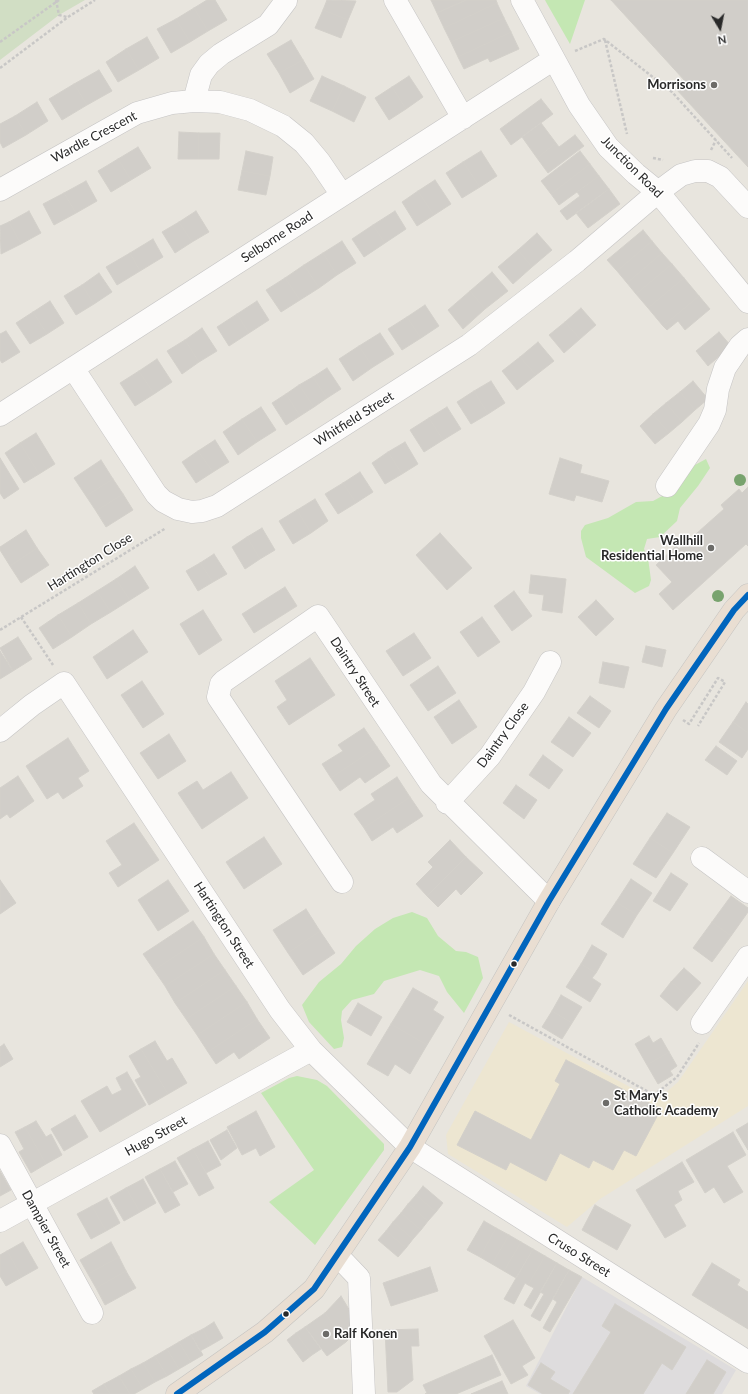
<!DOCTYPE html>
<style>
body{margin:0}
#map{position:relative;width:748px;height:1394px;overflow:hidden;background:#e8e5de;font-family:Lato,sans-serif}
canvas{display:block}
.north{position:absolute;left:700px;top:8px;width:40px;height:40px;-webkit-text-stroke:3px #fff;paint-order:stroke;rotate:170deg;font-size:11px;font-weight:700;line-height:16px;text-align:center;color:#292929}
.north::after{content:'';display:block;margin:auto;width:14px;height:18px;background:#292929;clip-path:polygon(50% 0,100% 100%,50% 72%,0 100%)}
</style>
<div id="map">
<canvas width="748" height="1394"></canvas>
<div class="north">N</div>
</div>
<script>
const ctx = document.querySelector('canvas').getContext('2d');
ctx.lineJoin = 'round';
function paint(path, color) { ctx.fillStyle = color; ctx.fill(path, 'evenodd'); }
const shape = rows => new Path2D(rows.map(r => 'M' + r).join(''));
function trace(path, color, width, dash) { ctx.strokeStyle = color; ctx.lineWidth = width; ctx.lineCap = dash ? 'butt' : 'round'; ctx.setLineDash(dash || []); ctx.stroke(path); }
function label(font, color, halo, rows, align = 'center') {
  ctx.font = font + ' Lato,sans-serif'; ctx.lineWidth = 3; ctx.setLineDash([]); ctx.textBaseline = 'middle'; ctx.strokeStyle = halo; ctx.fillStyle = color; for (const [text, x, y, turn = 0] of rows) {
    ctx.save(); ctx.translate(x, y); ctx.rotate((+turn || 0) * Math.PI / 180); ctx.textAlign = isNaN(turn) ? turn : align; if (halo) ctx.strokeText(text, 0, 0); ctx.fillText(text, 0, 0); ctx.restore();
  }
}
paint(shape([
 [582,1277,736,1370,722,1394,540,1394,526,1386]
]), '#dedcdd');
paint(shape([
 [748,981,748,1106,600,1199,567,1227,448,1154,446,1135,509,1022,656,1101,678,1082]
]), '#ede6d1');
paint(shape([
 [545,0,585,0,570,44,546,2],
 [706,459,710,468,698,486,680,508,677,521,660,537,647,539,644,549,648,558,651,580,649,586,635,593,586,557,581,538,581,531,585,525,608,518,636,502,653,501,675,489,693,466],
 [412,912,427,918,438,936,456,951,466,952,478,957,483,978,464,1013,447,992,439,976,420,970,384,981,374,994,352,1000,342,1011,341,1020,344,1038,342,1047,334,1049,309,1022,302,1005,319,982,341,964,356,946,375,929,393,918],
 [297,1076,317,1080,327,1086,384,1144,384,1150,315,1245,269,1202,314,1170,261,1093,289,1078]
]), '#c4e7b3');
paint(shape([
 [0,0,85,0,59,15,0,60]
]), '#d1dec4');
const building = shape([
 [207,0,215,0,227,20,208,31,194,8,207,0],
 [327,0,356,1,348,20,323,10,327,0],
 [431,0,466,0,437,13,431,0],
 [466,0,496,0,497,3,444,28,437,13,466,0],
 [611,0,748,0,748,167,676,89,685,81,611,0],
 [497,3,504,18,451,42,444,28,497,3],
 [194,8,208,31,190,42,176,19,194,8],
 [323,10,348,20,341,38,315,28,323,10],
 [504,18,511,32,458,57,451,42,504,18],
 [176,19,190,42,171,53,157,29,176,19],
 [511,32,519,49,490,62,488,58,464,69,458,57,511,32],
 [147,37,159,58,139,70,126,49,147,37],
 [291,40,303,60,279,73,267,54,291,40],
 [126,49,139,70,118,82,106,62,126,49],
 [303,60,314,79,290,93,279,73,303,60],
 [99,70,112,91,87,105,74,84,99,70],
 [322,76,344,86,332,111,310,101,322,76],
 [409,76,423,97,406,109,392,87,409,76],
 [74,84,87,105,62,120,49,99,74,84],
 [344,86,366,97,354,122,332,111,344,86],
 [392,87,406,109,389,120,375,98,392,87],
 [541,99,553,114,511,145,500,129,541,99],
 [37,102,48,121,26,135,15,116,37,102],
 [15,116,26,135,3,148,0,142,0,124,15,116],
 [541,123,556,143,537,158,522,137,541,123],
 [179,132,199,133,198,159,178,159,179,132],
 [199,133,220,133,219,159,198,159,199,133],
 [575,135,584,146,548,173,537,158,556,143,559,147,575,135],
 [138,147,151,168,131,180,118,159,138,147],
 [246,151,273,157,270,176,242,171,246,151],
 [481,151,497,176,480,187,463,162,481,151],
 [580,151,590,164,551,194,541,181,580,151],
 [118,159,131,180,111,192,98,171,118,159],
 [463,162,480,187,462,198,446,173,463,162],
 [590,164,599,176,559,205,551,194,590,164],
 [242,171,270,176,266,195,238,190,242,171],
 [599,176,609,189,567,220,560,211,580,196,577,192,599,176],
 [435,180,451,204,434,215,418,191,435,180],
 [86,181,97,201,76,213,64,193,86,181],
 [609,189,620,204,588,228,576,213,609,189],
 [418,191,434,215,417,226,402,202,418,191],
 [64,193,76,213,54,225,43,204,64,193],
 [29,211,41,233,21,244,9,222,29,211],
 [196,211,209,232,192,242,179,222,196,211],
 [395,211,406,229,385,243,373,225,395,211],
 [9,222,21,244,1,254,0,226,9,222],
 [179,222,192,242,175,253,162,232,179,222],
 [373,225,385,243,364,257,352,239,373,225],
 [643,230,652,241,617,271,607,260,643,230],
 [537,233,552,250,532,267,518,250,537,233],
 [153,239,163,257,140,271,130,253,153,239],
 [342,241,356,263,337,275,323,253,342,241],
 [652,241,662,253,627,283,617,271,652,241],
 [518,250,532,267,513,284,498,267,518,250],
 [130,253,140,271,117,285,106,267,130,253],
 [323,253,337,275,319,288,304,265,323,253],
 [662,253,672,264,636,294,627,283,662,253],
 [672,264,684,278,648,308,636,294,672,264],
 [304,265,319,288,300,300,285,278,304,265],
 [492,272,508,291,485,309,470,291,492,272],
 [99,273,112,292,94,304,82,285,99,273],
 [285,278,300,300,281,312,266,290,285,278],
 [684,278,699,296,663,326,648,308,684,278],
 [82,285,94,304,76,315,64,296,82,285],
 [470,291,485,309,463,329,448,310,470,291],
 [699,296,710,309,685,330,678,321,667,330,663,326,699,296],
 [50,301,64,323,47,334,33,312,50,301],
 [257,301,269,320,249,333,237,314,257,301],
 [425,305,439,326,421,338,407,317,425,305],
 [581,308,596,325,580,339,565,322,581,308],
 [33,312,47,334,30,344,16,323,33,312],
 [237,314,249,333,229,346,217,327,237,314],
 [407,317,421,338,402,350,388,329,407,317],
 [565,322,580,339,564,353,549,335,565,322],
 [202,328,217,351,199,362,185,340,202,328],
 [6,331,20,352,2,363,0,360,0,334,6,331],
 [719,332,731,346,708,366,696,351,719,332],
 [380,333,394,354,373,367,359,346,380,333],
 [185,340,199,362,182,374,167,351,185,340],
 [538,342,554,361,536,375,520,357,538,342],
 [359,346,373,367,353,381,339,359,359,346],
 [520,357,536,375,517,390,502,371,520,357],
 [157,359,172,382,154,394,139,371,157,359],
 [327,368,341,389,327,398,313,377,327,368],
 [139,371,154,394,135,406,120,383,139,371],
 [313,377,327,398,314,407,299,385,313,377],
 [491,381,505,403,488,414,474,391,491,381],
 [693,381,708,399,695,410,680,392,693,381],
 [299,385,314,407,300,416,286,394,299,385],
 [474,391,488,414,471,424,457,402,474,391],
 [680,392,695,410,682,422,666,403,680,392],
 [286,394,300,416,286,425,272,403,286,394],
 [666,403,682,422,669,433,653,414,666,403],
 [261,407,276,430,257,442,242,419,261,407],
 [447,407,461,429,443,440,429,418,447,407],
 [653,414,669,433,655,444,640,426,653,414],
 [429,418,443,440,424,452,410,430,429,418],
 [242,419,257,442,238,455,223,432,242,419],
 [36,433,55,464,39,474,20,443,36,433],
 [215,440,229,462,213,472,198,451,215,440],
 [405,442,418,464,402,474,388,452,405,442],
 [20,443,39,474,24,483,5,453,20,443],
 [198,451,213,472,196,483,182,462,198,451],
 [388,452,402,474,385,484,372,463,388,452],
 [0,458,19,489,4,499,0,493,0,458],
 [560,458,582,465,580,473,609,481,602,502,576,495,574,501,549,494,560,458],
 [101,460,113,479,86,496,74,478,101,460],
 [360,472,373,492,356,503,343,483,360,472],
 [113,479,123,494,96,511,86,496,113,479],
 [343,483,356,503,338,514,325,494,343,483],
 [748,487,748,546,746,544,673,610,659,594,672,582,656,565,676,546,679,549,724,509,721,505,739,489,742,493,748,487],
 [123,494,133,510,106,527,96,511,123,494],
 [315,499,328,521,311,533,297,510,315,499],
 [297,510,311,533,293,544,279,521,297,510],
 [262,528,275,550,260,559,247,537,262,528],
 [26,530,37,548,10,566,0,550,0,547,26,530],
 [440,533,472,568,447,590,416,555,440,533],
 [247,537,260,559,245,569,232,547,247,537],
 [37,548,49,565,21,583,10,566,37,548],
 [214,554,227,574,213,582,200,563,214,554],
 [200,563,213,582,198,591,186,571,200,563],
 [135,566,149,588,130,600,116,579,135,566],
 [531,575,566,579,562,613,542,610,544,595,529,593,531,575],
 [116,579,130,600,111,612,97,591,116,579],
 [285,587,297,606,254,633,242,614,285,587],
 [97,591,111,612,91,624,78,603,97,591],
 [514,591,532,616,512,631,494,606,514,591],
 [596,600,614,619,596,636,578,617,596,600],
 [78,603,91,624,72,637,58,615,78,603],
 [203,610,222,640,199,655,180,624,203,610],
 [58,615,72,637,53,649,39,628,58,615],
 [482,617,500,642,478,657,460,632,482,617],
 [133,630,148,652,107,679,93,657,133,630],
 [414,633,431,658,403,676,386,651,414,633],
 [18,637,32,659,13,671,0,648,18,637],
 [646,646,666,650,662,667,642,662,646,646],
 [0,651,13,671,0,679,0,651],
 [310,658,335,695,289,725,277,707,287,700,275,681,310,658],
 [603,662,629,667,624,688,599,683,603,662],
 [438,666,456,693,428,711,410,685,438,666],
 [142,681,164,714,143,728,121,695,142,681],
 [590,696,611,711,599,728,577,713,590,696],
 [459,700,477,727,452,744,434,717,459,700],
 [746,702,748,704,748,733,733,722,746,702],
 [569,717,591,733,573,757,551,742,569,717],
 [733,722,748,733,748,749,742,758,719,742,733,722],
 [364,728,377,747,331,778,322,764,343,751,338,745,364,728],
 [169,734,186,761,158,779,140,753,169,734],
 [68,738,89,771,78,778,83,786,63,799,58,792,47,799,26,766,68,738],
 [716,746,737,761,727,775,705,760,716,746],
 [377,747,390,766,365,783,360,777,340,791,331,778,377,747],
 [543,755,563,770,549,789,529,775,543,755],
 [231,772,248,798,202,829,178,793,197,781,203,790,231,772],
 [18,776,34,801,10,818,7,814,0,819,0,788,18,776],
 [397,777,410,797,364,828,354,814,375,800,371,794,397,777],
 [516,785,537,800,524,819,503,803,516,785],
 [410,797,423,816,397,833,393,827,372,841,364,828,410,797],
 [667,813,690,827,673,853,650,838,667,813],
 [134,823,159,860,118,887,109,873,122,865,106,841,134,823],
 [264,837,282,864,244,889,226,862,264,837],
 [650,838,673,853,656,878,633,864,650,838],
 [450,840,466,857,427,896,416,884,433,867,428,862,450,840],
 [466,857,483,873,461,895,456,889,438,907,427,896,466,857],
 [671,873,688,884,670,911,653,901,671,873],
 [631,879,652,893,637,915,616,902,631,879],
 [0,880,16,903,0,914,0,880],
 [168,880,189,911,158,931,138,900,168,880],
 [731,896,748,908,748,912,731,936,712,922,731,896],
 [616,902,637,915,623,938,601,924,616,902],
 [306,909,320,931,288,953,273,930,306,909],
 [193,921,204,937,154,970,143,954,193,921],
 [712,922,731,936,712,962,693,948,712,922],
 [320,931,335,953,303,975,288,953,320,931],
 [204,937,214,954,165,986,154,970,204,937],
 [592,945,607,954,596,973,581,964,592,945],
 [214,954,225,970,175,1003,165,986,214,954],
 [581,964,596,973,592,978,601,984,590,1002,566,987,581,964],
 [684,968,701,983,689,997,671,982,684,968],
 [225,970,236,986,186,1019,175,1003,225,970],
 [671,982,689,997,677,1011,660,996,671,982],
 [236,986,247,1002,197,1035,186,1019,236,986],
 [413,988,438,1002,433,1010,444,1017,427,1045,391,1024,413,988],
 [561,995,582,1007,572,1023,552,1011,561,995],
 [247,1002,257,1019,208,1052,197,1035,247,1002],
 [358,1003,382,1017,371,1036,347,1022,358,1003],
 [552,1011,572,1023,562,1039,542,1027,552,1011],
 [257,1019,270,1038,239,1059,234,1052,216,1064,208,1052,257,1019],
 [391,1024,427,1045,410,1074,395,1064,388,1076,367,1064,391,1024],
 [649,1036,653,1043,661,1038,669,1052,647,1065,635,1044,649,1036],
 [155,1041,167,1061,172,1058,187,1083,168,1094,141,1049,155,1041],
 [4,1044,13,1059,0,1067,0,1047,4,1044],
 [141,1049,168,1094,149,1105,135,1080,141,1077,129,1056,141,1049],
 [669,1052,677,1066,670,1071,673,1075,658,1084,647,1065,669,1052],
 [566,1060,661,1109,636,1156,624,1150,613,1170,593,1160,589,1168,560,1153,546,1181,510,1162,506,1170,457,1145,475,1111,531,1140,560,1084,555,1081,566,1060],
 [127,1072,146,1105,100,1132,81,1101,107,1086,112,1095,122,1090,116,1078,127,1072],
 [256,1111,275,1147,260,1156,256,1148,242,1155,227,1127,256,1111],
 [75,1115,88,1137,64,1151,51,1129,75,1115],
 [36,1121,46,1137,51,1134,62,1155,46,1164,25,1127,36,1121],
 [748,1123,748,1150,736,1130,748,1123],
 [25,1127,46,1164,31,1173,19,1152,24,1149,15,1132,25,1127],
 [227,1130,237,1148,221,1160,210,1140,227,1130],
 [733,1132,746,1155,727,1166,743,1192,724,1203,714,1187,705,1193,686,1160,733,1132],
 [208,1141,221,1165,206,1173,193,1149,208,1141],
 [193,1149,214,1188,199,1196,177,1158,193,1149],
 [175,1161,188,1184,173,1192,160,1169,175,1161],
 [682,1162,694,1182,678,1191,682,1200,674,1205,686,1226,665,1238,636,1190,682,1162],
 [160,1169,180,1205,165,1213,145,1177,160,1169],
 [0,1171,11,1190,0,1196,0,1171],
 [143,1179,156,1203,140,1212,126,1188,143,1179],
 [423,1186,443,1203,436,1212,416,1195,423,1186],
 [126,1188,140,1212,124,1221,110,1197,126,1188],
 [416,1195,436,1212,428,1221,408,1204,416,1195],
 [107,1198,120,1223,106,1231,92,1206,107,1198],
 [408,1204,428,1221,421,1230,401,1213,408,1204],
 [595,1205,631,1225,617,1250,582,1230,595,1205],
 [92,1206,106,1231,91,1239,77,1214,92,1206],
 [401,1213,421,1230,413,1239,393,1222,401,1213],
 [484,1221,496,1228,480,1257,467,1250,484,1221],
 [393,1222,413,1239,406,1248,386,1231,393,1222],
 [496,1228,509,1235,492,1264,480,1257,496,1228],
 [386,1231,406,1248,398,1257,378,1240,386,1231],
 [509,1235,521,1242,504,1271,492,1264,509,1235],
 [23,1242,38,1268,22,1277,7,1251,23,1242],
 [111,1242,119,1257,88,1274,80,1260,111,1242],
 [521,1242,533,1249,516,1278,504,1271,521,1242],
 [533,1249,545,1256,528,1285,525,1283,514,1304,504,1299,533,1249],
 [7,1251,22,1277,6,1286,0,1276,0,1255,7,1251],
 [545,1256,557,1263,531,1309,524,1305,534,1288,528,1285,545,1256],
 [119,1257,126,1271,96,1288,88,1274,119,1257],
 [557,1263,569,1270,540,1321,531,1316,544,1294,540,1292,557,1263],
 [712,1263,740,1280,737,1285,748,1292,748,1329,692,1295,712,1263],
 [430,1267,438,1291,391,1306,383,1283,430,1267],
 [569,1270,582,1277,550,1332,543,1328,557,1302,553,1299,569,1270],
 [126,1271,136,1288,105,1305,96,1288,126,1271],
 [341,1296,353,1316,351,1337,346,1342,325,1313,341,1296],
 [615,1304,686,1347,672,1370,662,1363,643,1394,573,1394,611,1332,602,1326,615,1304],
 [325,1313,346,1342,327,1356,305,1327,325,1313],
 [513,1320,535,1358,522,1366,528,1375,511,1384,484,1336,513,1320],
 [214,1322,223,1338,211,1345,203,1329,214,1322],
 [305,1327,321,1349,312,1355,296,1333,305,1327],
 [203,1329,211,1345,200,1351,191,1335,203,1329],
 [418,1329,419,1346,411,1346,413,1380,397,1392,388,1392,385,1330,418,1329],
 [296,1333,312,1355,303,1362,287,1340,296,1333],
 [191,1335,203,1355,191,1362,179,1342,191,1335],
 [179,1342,191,1362,179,1369,167,1349,179,1342],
 [167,1349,179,1369,167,1376,155,1356,167,1349],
 [492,1355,501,1375,456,1394,425,1394,427,1393,423,1385,492,1355],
 [155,1356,167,1376,155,1382,143,1363,155,1356],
 [707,1360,726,1372,713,1394,686,1394,707,1360],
 [143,1363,155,1382,143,1389,131,1369,143,1363],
 [541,1363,555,1372,550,1379,570,1391,568,1394,543,1394,528,1385,541,1363],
 [131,1369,143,1389,134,1394,130,1394,119,1376,131,1369],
 [119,1376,130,1394,110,1394,104,1384,119,1376],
 [502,1381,508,1394,471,1394,502,1381],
 [104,1384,110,1394,94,1394,92,1391,104,1384]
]);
paint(building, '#d1cec9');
trace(building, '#d3d0ca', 1);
const minor = shape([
 [395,0,463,118],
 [522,0,579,105,608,147,636,174,658,192,748,302],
 [194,101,201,75,209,64,221,54,268,25,286,1],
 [0,190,137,113,172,103,194,101,220,102,250,110,283,126,304,143,319,161,342,195],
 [73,368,156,494,163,501,178,509,192,512,202,511,217,506,469,345,577,261,658,192,681,175,695,171,708,171,720,177,748,207],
 [0,415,554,59],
 [667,486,709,424,715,410,718,389,725,368,740,346,748,339],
 [0,731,32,705,64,683,280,1010,311,1050,410,1147,748,1362],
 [447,803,490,756,534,692,550,662],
 [702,858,748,892],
 [342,882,218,697,221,684,224,681,318,616,431,784,549,901],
 [702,1023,748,957],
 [0,1145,92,1313],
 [0,1221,311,1050],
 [337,1255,359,1278,364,1394]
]);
const highway = shape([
 [177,1394,265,1332,314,1289,410,1147,549,901,666,709,734,610,748,595]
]);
trace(minor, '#c5c4c4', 23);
trace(highway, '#c4c3c0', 23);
trace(shape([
 [56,0,59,15,67,17],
 [605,40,627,134],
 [0,42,59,0],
 [575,51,604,39,672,92,732,158],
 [0,68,68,17,95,0],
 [711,150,716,140],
 [653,158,663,160],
 [21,617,53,665],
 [0,630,166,528],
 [683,720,689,724,718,678,725,682,698,726],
 [509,1015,654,1095,677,1077,699,1043]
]), '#c8c7c6', 2.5, [3, 2]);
trace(minor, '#fcfbfa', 22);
trace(highway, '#e9ded2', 22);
trace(shape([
 [177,1394,265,1332,314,1289,410,1147,549,901,666,709,734,610,748,595]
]), '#0065bd', 6);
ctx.fillStyle = '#78a36e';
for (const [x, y] of [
 [740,480],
 [718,596]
]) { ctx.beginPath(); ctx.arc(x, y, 6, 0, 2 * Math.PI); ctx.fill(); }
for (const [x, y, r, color] of [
 [714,85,4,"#6c6b68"],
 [711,548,4,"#6c6b68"],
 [514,964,3.5,"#292929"],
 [606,1103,4,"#6c6b68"],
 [286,1314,3.5,"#292929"],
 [326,1334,4,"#6c6b68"]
]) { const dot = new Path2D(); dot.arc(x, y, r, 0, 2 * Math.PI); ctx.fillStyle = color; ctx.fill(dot); trace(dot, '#fff', 1.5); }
label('bold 13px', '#292929', '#fff', [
 ["Morrisons",706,85],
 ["Wallhill",703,541],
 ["Residential Home",703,556],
 ["St Mary's",614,1096,"left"],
 ["Catholic Academy",614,1111,"left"],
 ["Ralf Konen",334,1334,"left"]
], 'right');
label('13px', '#292929', '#fff', [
 ["Wardle Crescent",94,137,-28],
 ["Junction Road",632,167,45],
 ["Selborne Road",277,237,-33],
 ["Whitfield Street",354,419,-32],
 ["Hartington Close",90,562,-32],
 ["Daintry Street",355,672,57],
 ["Daintry Close",503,735,-54],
 ["Hartington Street",224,925,57],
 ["Hugo Street",156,1136,-29],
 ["Dampier Street",46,1229,61],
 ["Cruso Street",579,1255,32]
]);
</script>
